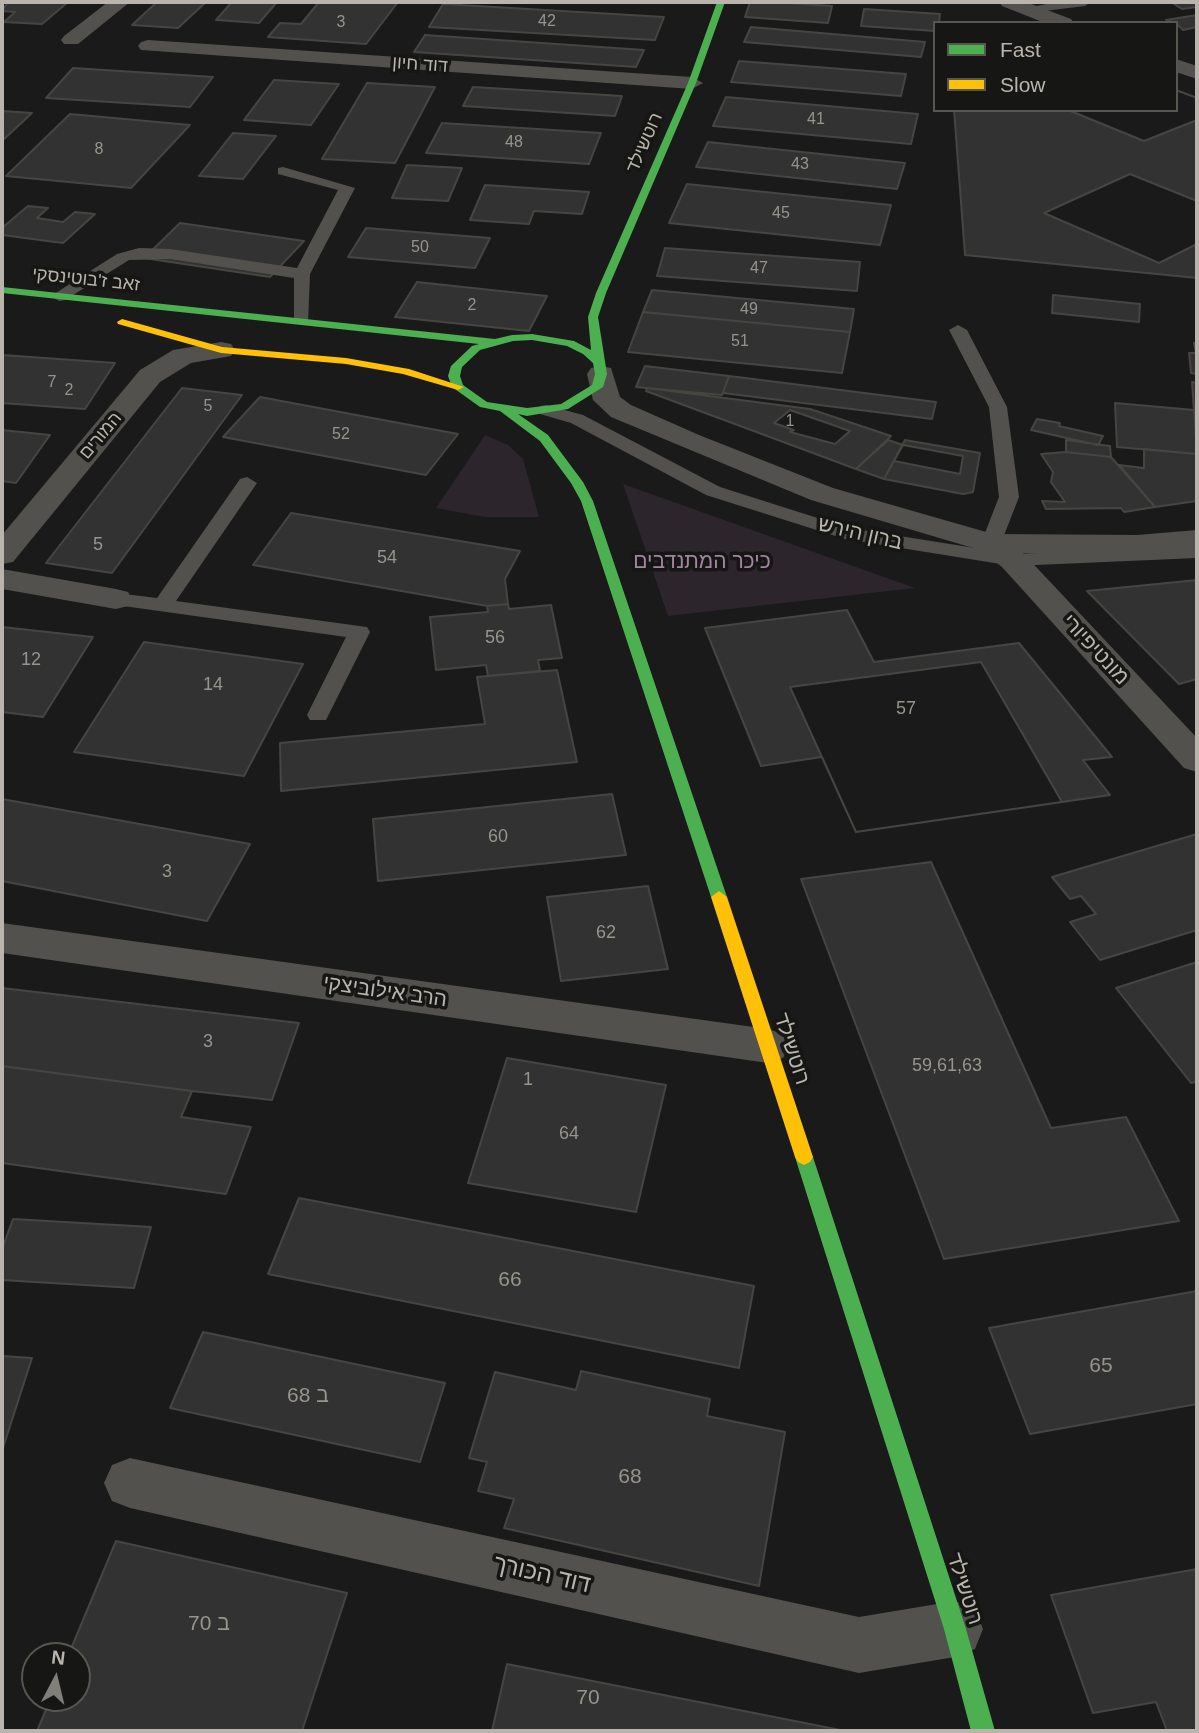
<!DOCTYPE html>
<meta charset="utf-8">
<style>
body{margin:0}
#map{position:relative;width:1199px;height:1733px;overflow:hidden;background:#1a1a1a;font-family:Helvetica,sans-serif}
canvas{display:block}
.frame{position:absolute;inset:0;border:4px solid #b9b5ac;pointer-events:none}
.legend{position:absolute;left:933px;top:21px;width:245px;height:91px;box-sizing:border-box;background:#161614;border:2px solid #575651;margin:0;padding:9px 12px;list-style:none;font-size:21px;color:#b9b5ac}
.legend li{display:flex;align-items:center;gap:14px;height:35px}
.legend b{width:35px;border:2px solid #575651}
.north{position:absolute;left:21px;top:1642px;width:70px;height:70px;box-sizing:border-box;background:#161614;border:2px solid #575651;border-radius:50%;rotate:7deg;font-size:19px;font-weight:700;line-height:28px;text-align:center;color:#b9b5ac}
.north::after{content:'';display:block;margin:auto;width:24px;height:32px;background:#817f79;clip-path:polygon(50% 0,100% 100%,50% 72%,0 100%)}
</style>
<div id="map">
<canvas width="1199" height="1733"></canvas>
<div class="frame"></div>
<ul class="legend">
<li><b style="height:9px;background:#4caf50"></b>Fast</li>
<li><b style="height:9px;background:#ffc107"></b>Slow</li>
</ul>
<div class="north">N</div>
</div>
<script>
const ctx = document.querySelector('canvas').getContext('2d');
ctx.lineJoin = 'round';
function paint(path, color) { ctx.fillStyle = color; ctx.fill(path, 'evenodd'); }
const shape = rows => new Path2D(rows.map(r => 'M' + r).join(''));
function trace(path, color, width, dash) { ctx.strokeStyle = color; ctx.lineWidth = width; ctx.lineCap = dash ? 'butt' : 'round'; ctx.setLineDash(dash || []); ctx.stroke(path); }
function label(font, color, halo, rows, align = 'center') {
  ctx.font = font + ' Helvetica,Heebo,sans-serif'; ctx.lineWidth = 7; ctx.setLineDash([]); ctx.textBaseline = 'middle'; ctx.strokeStyle = halo; ctx.fillStyle = color; for (const [text, x, y, turn = 0] of rows) {
    ctx.save(); ctx.translate(x, y); ctx.rotate((+turn || 0) * Math.PI / 180); ctx.textAlign = isNaN(turn) ? turn : align; if (halo) ctx.strokeText(text, 0, 0); ctx.fillText(text, 0, 0); ctx.restore();
  }
}
paint(shape([
 [485,435,508,445,523,459,539,517,485,517,436,508],
 [623,484,915,588,668,616]
]), '#2c252b');
const building = shape([
 [8,2,68,2,42,24,4,22,15,12,2,11,8,2],
 [157,2,206,2,178,28,132,25,157,2],
 [232,2,277,2,259,23,216,20,232,2],
 [314,2,398,2,366,44,268,37,280,23,301,24,319,2,314,2],
 [750,2,774,2,832,6,828,23,745,17,750,2],
 [1171,2,1197,2,1197,7,1182,9,1171,2],
 [443,4,664,17,655,40,429,27,443,4],
 [864,9,940,14,939,23,935,23,935,31,861,26,864,9],
 [1197,15,1197,27,1183,30,1176,23,1166,20,1197,15],
 [751,27,925,42,921,57,744,42,751,27],
 [425,35,644,50,636,67,414,52,425,35],
 [739,61,906,74,901,96,731,82,739,61],
 [73,68,213,77,190,107,46,98,73,68],
 [274,80,339,84,311,125,244,120,274,80],
 [367,83,435,87,395,163,322,159,367,83],
 [473,87,490,88,622,96,615,116,463,106,473,87],
 [1176,90,1197,98,1197,278,965,255,954,110,1176,110,1176,90],
 [1176,90,1197,98,1197,120,1144,141,1068,110,1176,110,1176,90],
 [726,97,918,114,911,144,713,126,726,97],
 [2,111,32,113,2,141,2,111],
 [70,114,190,125,131,188,6,176,70,114],
 [442,123,601,133,589,164,426,153,442,123],
 [233,133,276,136,243,179,199,176,233,133],
 [708,142,905,163,897,189,696,167,708,142],
 [407,165,462,168,448,201,392,198,407,165],
 [1130,174,1197,201,1197,244,1159,263,1044,213,1130,174],
 [687,184,891,205,880,245,669,223,687,184],
 [485,185,589,192,582,214,534,211,529,224,470,220,485,185],
 [28,206,48,208,37,218,63,222,75,212,95,214,63,243,2,235,2,228,28,206],
 [180,223,304,241,270,277,144,258,180,223],
 [366,228,490,238,475,268,348,257,366,228],
 [665,248,860,262,857,291,657,276,665,248],
 [417,282,547,296,529,331,395,317,417,282],
 [652,290,854,309,850,332,643,312,652,290],
 [1053,295,1140,304,1139,322,1052,313,1053,295],
 [643,312,850,332,842,373,628,352,643,312],
 [1194,343,1197,343,1197,374,1191,373,1189,353,1196,353,1194,343],
 [2,355,115,363,85,409,2,403,2,355],
 [645,366,729,376,722,395,636,387,645,366],
 [729,376,936,402,932,419,723,393,729,376],
 [1192,382,1197,383,1197,438,1194,410,1192,382],
 [182,388,242,395,112,573,46,563,182,388],
 [647,388,810,409,891,436,856,469,646,391,647,388],
 [260,397,458,434,426,475,223,437,260,397],
 [1115,403,1194,410,1197,454,1117,447,1115,403],
 [790,410,850,431,835,444,790,432,794,430,774,423,790,410],
 [1037,419,1060,423,1059,426,1103,436,1098,445,1031,430,1037,419],
 [2,430,50,435,16,483,2,481,2,430],
 [888,440,903,445,884,479,856,469,888,440],
 [905,440,980,453,973,492,963,494,884,479,905,440],
 [1066,440,1110,446,1111,457,1066,452,1066,440],
 [903,445,963,456,960,474,894,461,903,445],
 [1144,449,1197,454,1197,501,1155,507,1119,465,1144,468,1144,449],
 [1066,452,1111,457,1155,507,1124,512,1121,508,1046,509,1042,501,1065,502,1051,482,1053,472,1041,454,1066,452],
 [291,513,520,551,505,579,508,604,487,606,253,565,291,513],
 [1197,580,1197,679,1179,684,1087,591,1197,580],
 [508,604,509,609,551,605,562,658,538,660,540,671,488,676,486,665,436,670,430,617,488,612,487,606,508,604],
 [847,610,874,662,1019,643,1112,757,1083,760,1110,795,856,832,822,757,761,766,705,628,847,610],
 [2,627,93,637,43,717,2,712,2,627],
 [144,642,303,664,244,776,74,752,144,642],
 [981,662,1062,802,856,832,790,687,981,662],
 [557,670,577,762,281,791,280,743,485,724,477,677,557,670],
 [612,794,626,855,378,881,373,819,612,794],
 [2,799,250,844,207,921,2,881,2,799],
 [1197,834,1197,930,1100,960,1070,922,1096,914,1081,896,1070,899,1052,877,1197,834],
 [931,862,1051,1128,1126,1117,1179,1221,944,1259,801,879,931,862],
 [648,886,668,969,561,981,547,897,648,886],
 [1197,962,1197,1081,1191,1083,1116,988,1197,962],
 [2,988,299,1023,272,1100,192,1091,2,1066,2,988],
 [507,1058,666,1085,636,1212,468,1183,507,1058],
 [2,1066,192,1091,181,1117,251,1127,226,1194,2,1163,2,1066],
 [299,1198,754,1286,739,1368,268,1274,299,1198],
 [13,1219,151,1227,134,1288,2,1280,2,1249,13,1219],
 [1197,1291,1197,1404,1030,1434,989,1328,1197,1291],
 [203,1332,445,1383,420,1462,170,1408,203,1332],
 [2,1356,32,1358,2,1451,2,1356],
 [581,1371,710,1399,707,1416,785,1432,759,1586,504,1528,514,1499,478,1491,487,1462,469,1458,495,1372,576,1390,581,1371],
 [116,1541,347,1593,302,1731,37,1731,51,1698,77,1698,77,1656,68,1656,116,1541],
 [1197,1569,1197,1731,1167,1731,1156,1702,1093,1713,1051,1595,1197,1569],
 [507,1664,845,1731,492,1731,507,1664]
]);
paint(building, '#323232');
trace(building, '#464542', 2);
paint(shape([
 [1056,2,1091,2,1085,6,1028,13,1022,9,1056,2],
 [283,167,355,188,310,274,308,324,296,324,294,320,294,278,170,259,129,260,65,300,59,301,51,296,117,254,139,248,170,249,297,268,338,190,278,174,278,168,283,167],
 [958,325,967,330,1007,407,1019,497,1001,543,991,549,981,543,999,497,989,407,949,330,958,325],
 [546,405,583,415,720,487,849,528,1013,554,1197,546,1197,558,1013,566,845,539,706,495,571,423,540,414,537,410,540,406,546,405],
 [247,477,257,483,176,601,367,627,370,632,326,720,310,720,307,715,346,637,116,605,106,599,116,593,157,598,240,479,247,477]
]), '#52514e');
paint(shape([
 [108,2,130,2,78,44,64,44,61,40,64,36,108,2],
 [999,2,1026,2,1071,19,1074,23,1045,23,1002,6,999,2],
 [148,40,692,77,703,83,692,89,141,50,138,46,141,42,148,40],
 [1176,59,1197,66,1197,79,1176,72,1176,59],
 [221,342,231,344,235,350,231,356,191,363,160,382,13,562,2,564,2,535,140,370,173,350,221,342],
 [601,366,611,368,620,397,631,405,699,435,833,488,993,534,1137,535,1197,530,1197,548,1137,553,1023,553,1197,738,1197,772,1184,768,1002,567,980,550,811,500,611,417,593,400,587,374,591,368,601,366],
 [2,569,116,589,128,592,132,599,128,606,116,609,2,589,2,569],
 [2,923,768,1029,783,1034,789,1046,783,1058,768,1063,2,953,2,923],
 [130,1458,859,1617,955,1601,975,1609,983,1629,975,1649,955,1657,859,1673,130,1508,112,1501,104,1483,112,1465,130,1458]
]), '#52514e');
paint(shape([
 [717,2,725,2,696,83,606,293,598,317,607,374,603,387,568,409,527,416,518,414,548,435,583,482,593,501,727,897,719,903,711,897,581,501,571,483,540,441,500,411,480,407,452,387,448,376,451,366,472,346,479,344,2,293,2,287,495,339,512,335,532,334,574,341,591,350,588,317,596,293,688,83,717,2],
 [532,340,567,346,583,354,593,363,595,374,592,385,561,404,527,408,487,402,463,385,460,376,462,367,480,350,513,341,532,340],
 [804,1149,810,1152,813,1157,966,1629,995,1731,971,1731,944,1629,795,1157,798,1152,804,1149]
]), '#4caf50');
paint(shape([
 [122,319,222,347,346,358,409,369,464,387,458,390,403,374,346,364,221,353,118,324,117,322,122,319],
 [719,891,727,897,813,1157,810,1162,804,1165,798,1162,795,1157,711,897,719,891]
]), '#ffc107');
label('16px', '#97948e', null, [
 ["42",547,22],
 ["3",341,23],
 ["41",816,120],
 ["48",514,143],
 ["8",99,150],
 ["43",800,165],
 ["45",781,214],
 ["50",420,248],
 ["47",759,269],
 ["2",472,306],
 ["49",749,310],
 ["51",740,342],
 ["7",52,383],
 ["2",69,391],
 ["5",208,407],
 ["1",790,422],
 ["52",341,435]
]);
label('18px', '#b9b5ac', '#161614', [
 ["דוד חיון",420,65,4],
 ["רוטשילד",645,143,-66],
 ["זאב ז'בוטינסקי",86,280,6],
 ["המורים",101,436,-50]
]);
label('18px', '#97948e', null, [
 ["5",98,545],
 ["54",387,558],
 ["56",495,638],
 ["12",31,660],
 ["14",213,685],
 ["57",906,709],
 ["60",498,837],
 ["3",167,872],
 ["62",606,933],
 ["3",208,1042],
 ["59,61,63",947,1066],
 ["1",528,1080],
 ["64",569,1134]
]);
label('21px', '#b9b5ac', '#161614', [
 ["ברון הירש",860,534,13],
 ["מונטיפיורי",1095,650,47],
 ["הרב אילוביצקי",385,992,8],
 ["רוטשילד",791,1049,72],
 ["רוטשילד",964,1589,72]
]);
label('21px', '#a285a1', '#161614', [
 ["כיכר המתנדבים",702,562]
]);
label('21px', '#97948e', null, [
 ["66",510,1280],
 ["65",1101,1366],
 ["68 ב",308,1396],
 ["68",630,1477],
 ["70 ב",209,1624],
 ["70",588,1698]
]);
label('24px', '#b9b5ac', '#161614', [
 ["דוד הכורך",542,1575,13]
]);
</script>
